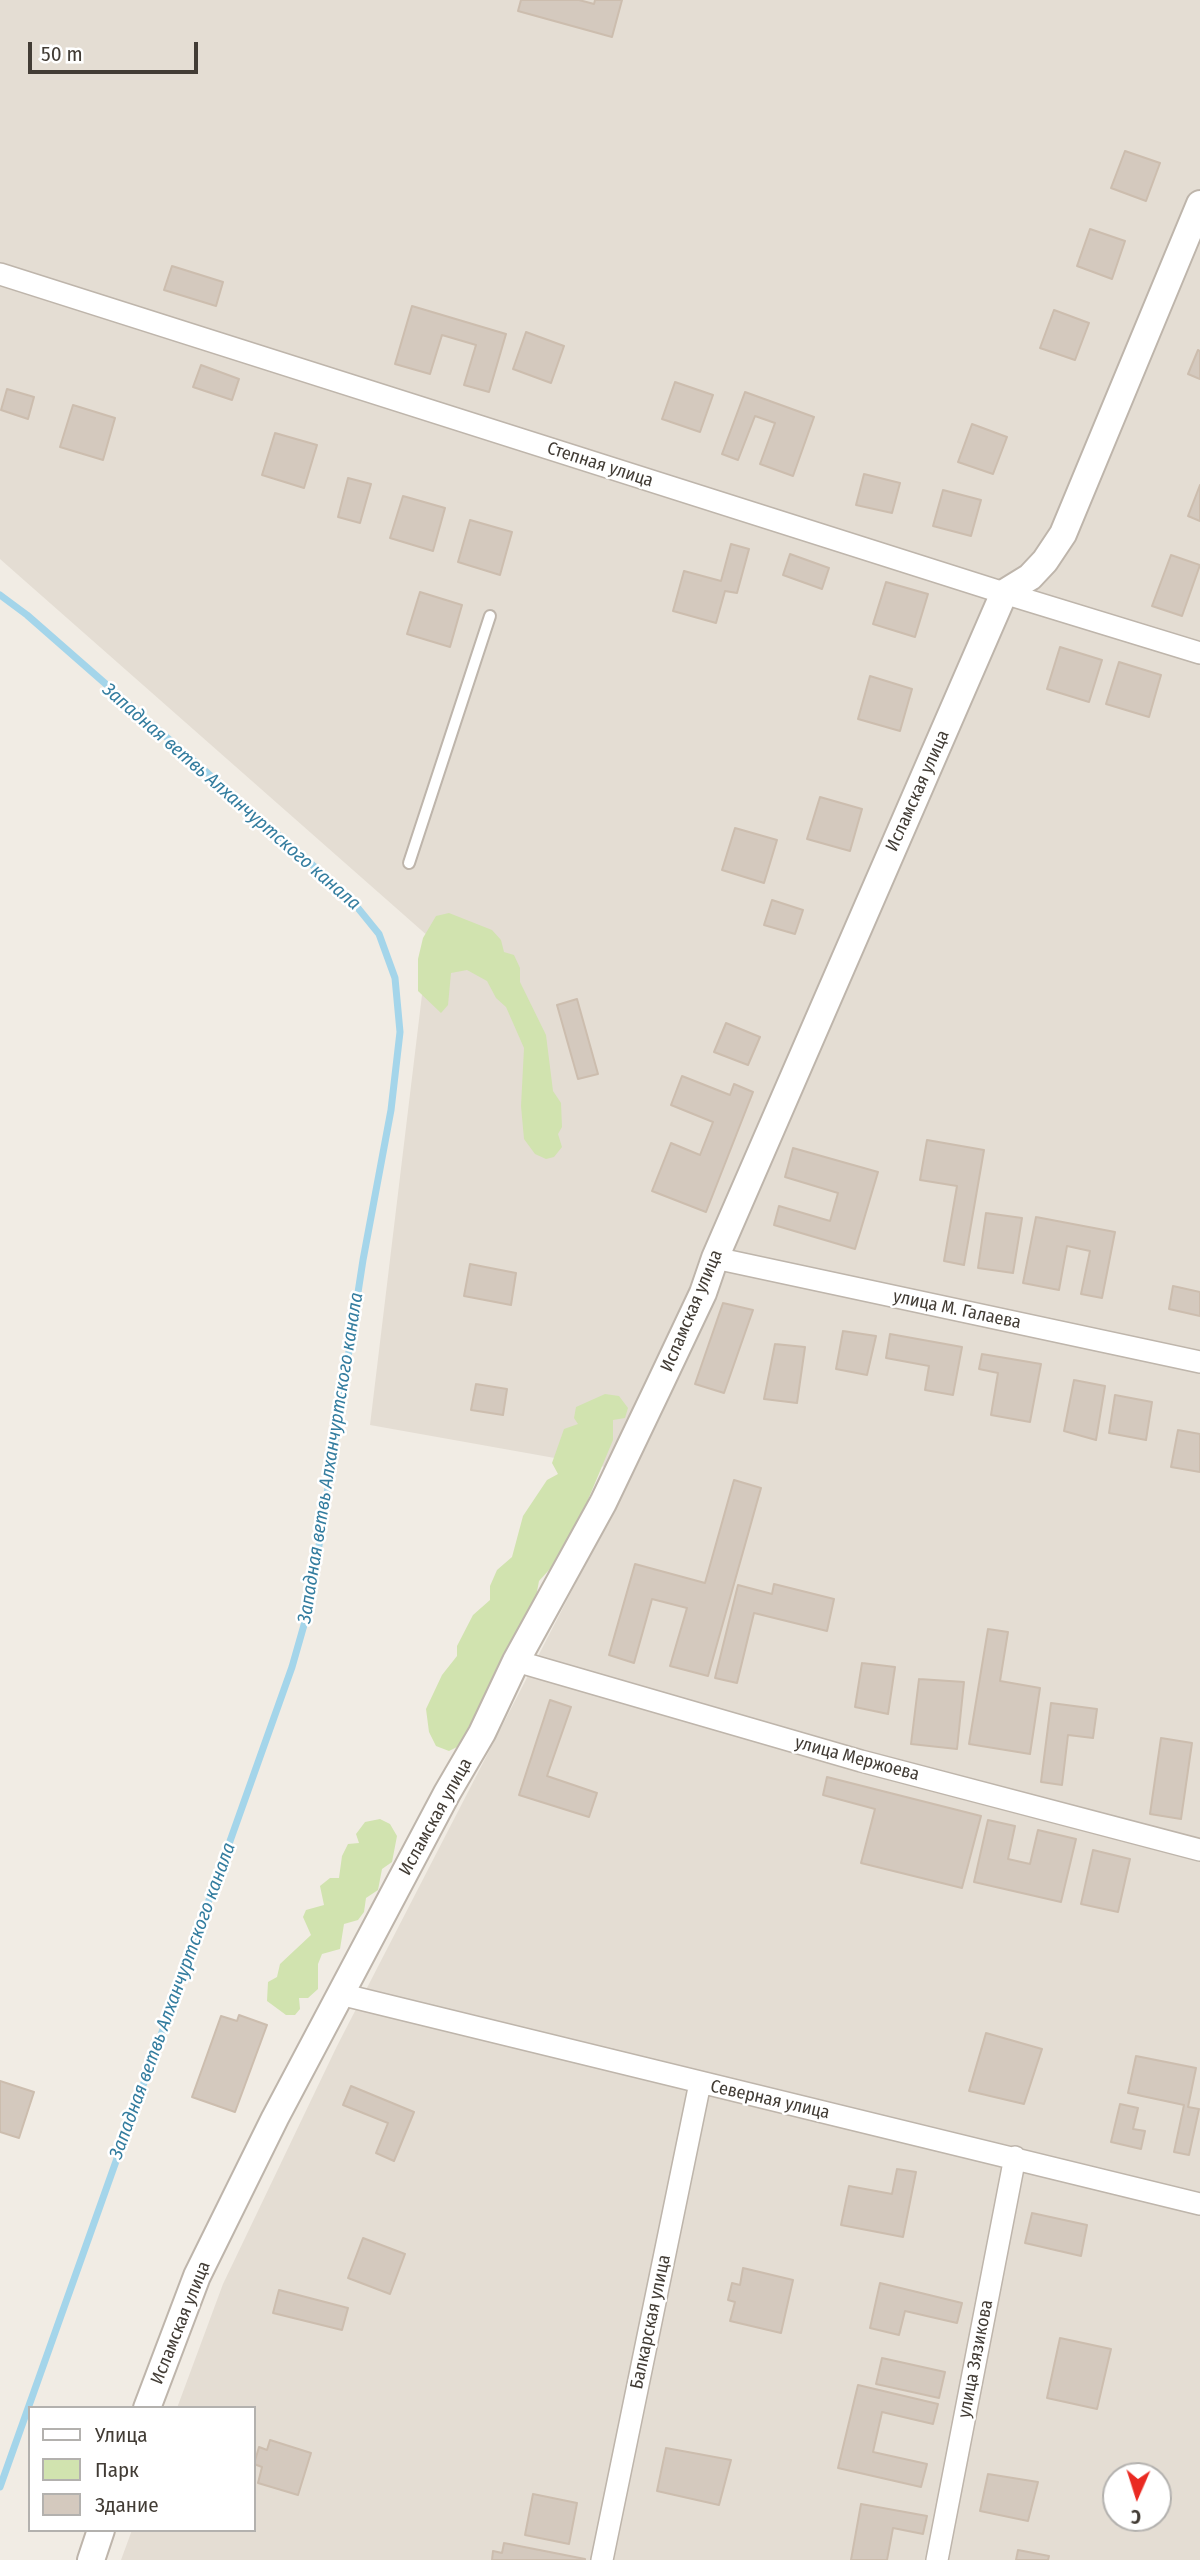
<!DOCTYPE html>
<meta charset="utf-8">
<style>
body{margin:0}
#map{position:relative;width:1200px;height:2560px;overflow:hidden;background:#f1ece4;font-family:"Fira Sans Condensed",sans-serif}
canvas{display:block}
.legend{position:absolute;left:28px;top:2406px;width:228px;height:126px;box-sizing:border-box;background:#fff;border:2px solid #b3b1ae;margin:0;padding:9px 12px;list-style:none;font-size:21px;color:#423c35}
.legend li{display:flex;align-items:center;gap:14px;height:35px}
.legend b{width:35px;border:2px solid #b3b1ae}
.north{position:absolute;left:1102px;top:2462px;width:70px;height:70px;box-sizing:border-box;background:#fff;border:2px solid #b3b1ae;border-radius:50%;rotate:183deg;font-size:19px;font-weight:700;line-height:28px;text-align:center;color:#423c35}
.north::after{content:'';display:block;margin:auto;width:24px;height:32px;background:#ea2a22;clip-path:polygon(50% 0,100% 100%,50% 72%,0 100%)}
.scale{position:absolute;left:28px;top:42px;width:170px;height:32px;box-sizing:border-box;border:4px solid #423c35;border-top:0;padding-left:9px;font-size:21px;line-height:24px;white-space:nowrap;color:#423c35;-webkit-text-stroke:5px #fff;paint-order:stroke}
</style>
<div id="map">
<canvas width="1200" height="2560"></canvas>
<ul class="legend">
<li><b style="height:9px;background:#fff"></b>Улица</li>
<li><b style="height:19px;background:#d1e3af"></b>Парк</li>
<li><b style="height:19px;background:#d4c9be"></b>Здание</li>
</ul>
<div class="north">С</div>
<div class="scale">50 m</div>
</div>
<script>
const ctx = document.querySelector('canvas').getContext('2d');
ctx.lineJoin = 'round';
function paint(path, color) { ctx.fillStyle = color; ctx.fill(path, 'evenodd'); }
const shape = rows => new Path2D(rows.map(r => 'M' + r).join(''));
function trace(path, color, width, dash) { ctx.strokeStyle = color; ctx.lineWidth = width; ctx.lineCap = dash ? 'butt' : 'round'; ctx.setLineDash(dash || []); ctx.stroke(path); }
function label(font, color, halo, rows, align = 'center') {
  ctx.font = font + ' "Fira Sans Condensed",sans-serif'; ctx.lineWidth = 5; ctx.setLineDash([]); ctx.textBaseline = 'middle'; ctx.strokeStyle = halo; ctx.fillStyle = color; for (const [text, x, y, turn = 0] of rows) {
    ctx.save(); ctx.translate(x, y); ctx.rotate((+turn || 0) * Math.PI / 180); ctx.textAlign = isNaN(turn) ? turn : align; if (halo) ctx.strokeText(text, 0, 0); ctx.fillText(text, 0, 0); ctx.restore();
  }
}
paint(shape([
 [0,0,1200,0,1200,2560,121,2560,132,2530,254,2530,254,2408,177,2408,223,2284,337,2046,633,1472,370,1425,429,937,0,559],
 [1116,2476,1158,2476,1158,2518,1116,2518]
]), '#e4ddd3');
paint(shape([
 [449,913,492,930,501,940,504,952,514,955,520,968,520,982,546,1035,553,1091,561,1103,562,1127,558,1134,562,1147,554,1157,546,1159,535,1154,524,1139,521,1106,524,1048,506,1007,496,998,487,981,467,970,451,973,448,1005,441,1013,418,991,418,959,423,938,436,916],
 [605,1394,619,1396,628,1408,625,1418,613,1420,613,1440,567,1550,539,1581,531,1623,493,1676,477,1712,474,1728,465,1734,463,1744,449,1751,436,1746,429,1732,426,1709,442,1675,457,1656,457,1646,473,1615,490,1600,490,1586,497,1570,512,1557,523,1516,547,1480,558,1474,552,1463,564,1429,578,1424,574,1418,576,1407],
 [380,1819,390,1824,397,1836,392,1862,382,1869,378,1890,366,1898,364,1912,358,1920,344,1924,340,1949,322,1954,318,1964,318,1989,308,1998,299,1998,300,2009,295,2015,286,2015,267,2001,268,1982,277,1977,280,1964,311,1935,303,1917,306,1910,324,1905,320,1886,330,1878,339,1878,342,1856,348,1844,359,1843,356,1834,365,1822]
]), '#d1e3af');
trace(shape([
 [0,595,27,615,349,897,379,934,395,978,400,1032,391,1110,363,1260,310,1604,292,1667,0,2487]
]), '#a4d5ea', 7);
const building = shape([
 [521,0,579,0,594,4,595,0,622,0,612,37,518,11,521,0],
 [1125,151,1160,163,1146,201,1111,188,1125,151],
 [1090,229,1125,241,1112,279,1077,266,1090,229],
 [172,266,223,282,216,306,164,290,172,266],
 [412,306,506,334,489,392,464,385,476,345,442,335,430,374,395,364,412,306],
 [1054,310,1089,323,1075,360,1040,348,1054,310],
 [526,332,564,346,551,383,513,369,526,332],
 [1198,350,1200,351,1200,379,1188,374,1198,350],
 [201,365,239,379,232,400,193,387,201,365],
 [675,382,713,395,700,432,662,419,675,382],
 [7,389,34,397,28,419,1,410,7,389],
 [745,392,814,417,793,476,760,464,775,423,755,416,738,460,722,454,745,392],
 [73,405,115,418,103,460,60,447,73,405],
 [972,424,1007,437,993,474,958,462,972,424],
 [275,433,317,445,304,488,262,475,275,433],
 [864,474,900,483,892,513,856,505,864,474],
 [348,478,371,484,360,523,338,517,348,478],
 [1200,485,1200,521,1188,516,1200,485],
 [943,490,981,500,971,536,933,526,943,490],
 [403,496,445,508,433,551,390,538,403,496],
 [470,520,512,532,500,575,458,562,470,520],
 [731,544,749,549,737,593,725,591,716,623,673,611,684,571,721,581,731,544],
 [790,554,829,568,822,589,783,575,790,554],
 [1171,555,1200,565,1182,616,1152,606,1171,555],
 [886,582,928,594,915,637,873,624,886,582],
 [420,592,462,605,450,647,407,634,420,592],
 [1060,647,1102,660,1089,702,1047,689,1060,647],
 [1119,662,1161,675,1149,717,1106,704,1119,662],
 [870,676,912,689,900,731,858,719,870,676],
 [820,797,862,809,850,851,807,839,820,797],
 [735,828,777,840,764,883,722,870,735,828],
 [772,900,803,910,795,934,764,925,772,900],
 [577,999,598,1074,578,1079,557,1005,577,999],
 [726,1023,760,1037,748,1065,714,1052,726,1023],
 [682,1076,730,1095,734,1084,753,1092,706,1212,652,1191,671,1143,700,1155,713,1122,671,1105,682,1076],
 [927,1140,984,1150,964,1265,944,1261,957,1186,920,1180,927,1140],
 [793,1148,878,1172,855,1249,774,1225,779,1206,830,1221,838,1193,785,1177,793,1148],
 [986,1213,1022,1218,1013,1273,978,1268,986,1213],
 [1036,1217,1115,1232,1102,1298,1081,1294,1090,1251,1067,1246,1059,1290,1023,1283,1036,1217],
 [470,1264,516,1273,511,1305,464,1296,470,1264],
 [1173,1286,1200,1292,1200,1316,1169,1309,1173,1286],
 [723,1303,753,1310,724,1393,695,1384,723,1303],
 [843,1331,876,1336,867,1375,836,1369,843,1331],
 [890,1334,962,1347,953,1395,925,1390,929,1366,886,1358,890,1334],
 [775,1344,805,1347,797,1403,764,1399,775,1344],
 [982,1354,1041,1364,1030,1422,991,1415,998,1373,979,1369,982,1354],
 [1074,1380,1105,1386,1096,1440,1064,1431,1074,1380],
 [476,1384,507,1389,503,1415,471,1410,476,1384],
 [1115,1395,1152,1402,1146,1440,1109,1433,1115,1395],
 [1178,1430,1200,1434,1200,1472,1171,1467,1178,1430],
 [734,1480,761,1488,708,1676,670,1666,687,1608,652,1599,634,1663,609,1655,635,1564,705,1583,734,1480],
 [774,1584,834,1599,827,1631,754,1613,737,1683,715,1678,738,1585,772,1594,774,1584],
 [988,1629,1008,1632,1000,1681,1040,1688,1030,1754,969,1744,988,1629],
 [862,1663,895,1667,888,1714,855,1707,862,1663],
 [919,1679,964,1682,957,1749,911,1744,919,1679],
 [550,1700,571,1707,547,1776,597,1793,589,1817,519,1795,550,1700],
 [1051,1703,1097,1709,1093,1738,1068,1735,1062,1785,1041,1782,1051,1703],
 [1161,1738,1192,1743,1181,1819,1150,1814,1161,1738],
 [827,1777,981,1816,962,1888,861,1863,875,1809,823,1795,827,1777],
 [988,1820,1015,1826,1008,1859,1030,1864,1038,1830,1076,1839,1061,1902,974,1882,988,1820],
 [1093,1850,1130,1859,1118,1912,1081,1904,1093,1850],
 [239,2015,267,2025,235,2112,192,2097,221,2016,237,2021,239,2015],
 [986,2033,1042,2049,1024,2104,969,2091,986,2033],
 [1136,2056,1196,2068,1188,2107,1199,2109,1189,2155,1174,2152,1184,2105,1128,2093,1136,2056],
 [0,2081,34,2092,19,2138,0,2132,0,2081],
 [351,2086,414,2112,394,2161,376,2153,388,2123,343,2105,351,2086],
 [1120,2104,1138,2108,1133,2129,1145,2131,1141,2149,1111,2142,1120,2104],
 [897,2169,916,2172,903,2237,841,2225,849,2186,892,2194,897,2169],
 [1032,2213,1087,2225,1081,2256,1025,2243,1032,2213],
 [363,2238,405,2254,390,2294,348,2278,363,2238],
 [743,2268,793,2280,781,2333,730,2321,735,2302,728,2300,732,2283,740,2285,743,2268],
 [880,2283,962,2303,957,2323,905,2311,899,2335,870,2328,880,2283],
 [279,2290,348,2308,342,2330,273,2313,279,2290],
 [1060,2338,1111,2349,1097,2409,1047,2398,1060,2338],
 [882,2358,945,2372,939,2398,876,2384,882,2358],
 [858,2385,938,2404,933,2424,882,2412,873,2452,927,2464,921,2487,838,2468,858,2385],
 [270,2440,311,2453,298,2495,258,2483,262,2467,254,2464,259,2447,267,2450,270,2440],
 [666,2448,731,2460,719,2505,657,2491,666,2448],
 [988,2474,1038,2482,1028,2521,980,2511,988,2474],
 [533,2494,577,2503,569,2544,525,2535,533,2494],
 [861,2504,927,2516,923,2534,893,2528,887,2560,851,2560,861,2504],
 [504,2543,585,2559,585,2560,492,2560,493,2551,502,2553,504,2543],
 [1018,2550,1049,2556,1048,2560,1016,2560,1018,2550]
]);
paint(building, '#d4c9be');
trace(building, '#ccbdae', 2);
const service = shape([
 [409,863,490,616]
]);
const minor = shape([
 [0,274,1004,593,1200,653],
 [715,1258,1200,1362],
 [516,1661,861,1761,1200,1850],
 [340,1994,1200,2204],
 [602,2560,700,2083],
 [937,2560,1015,2157]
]);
const tertiary = shape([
 [147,2408,197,2276,275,2118,447,1793,482,1733,516,1661,603,1503,659,1386,703,1293,715,1258,1004,593,1030,577,1045,561,1063,534,1200,204],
 [91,2560,101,2530]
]);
trace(service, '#beb5ab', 14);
trace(minor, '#beb5ab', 24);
trace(tertiary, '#beb5ab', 30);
trace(service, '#fff', 10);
trace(minor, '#fff', 21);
trace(tertiary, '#fff', 26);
label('18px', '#423c35', '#fff', [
 ["Степная улица",600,465,18],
 ["Исламская улица",918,791,-66],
 ["улица М. Галаева",957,1310,12],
 ["Исламская улица",692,1311,-67],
 ["улица Мержоева",857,1759,15],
 ["Исламская улица",436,1817,-61],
 ["Северная улица",770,2100,13],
 ["Балкарская улица",651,2322,-78],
 ["Исламская улица",181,2323,-68],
 ["улица Зязикова",976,2359,-79]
]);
label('italic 19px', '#347d9f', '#fff', [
 ["Западная ветвь Алханчуртского канала",231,797,41],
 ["Западная ветвь Алханчуртского канала",331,1458,-81],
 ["Западная ветвь Алханчуртского канала",173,2001,-70]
]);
</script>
